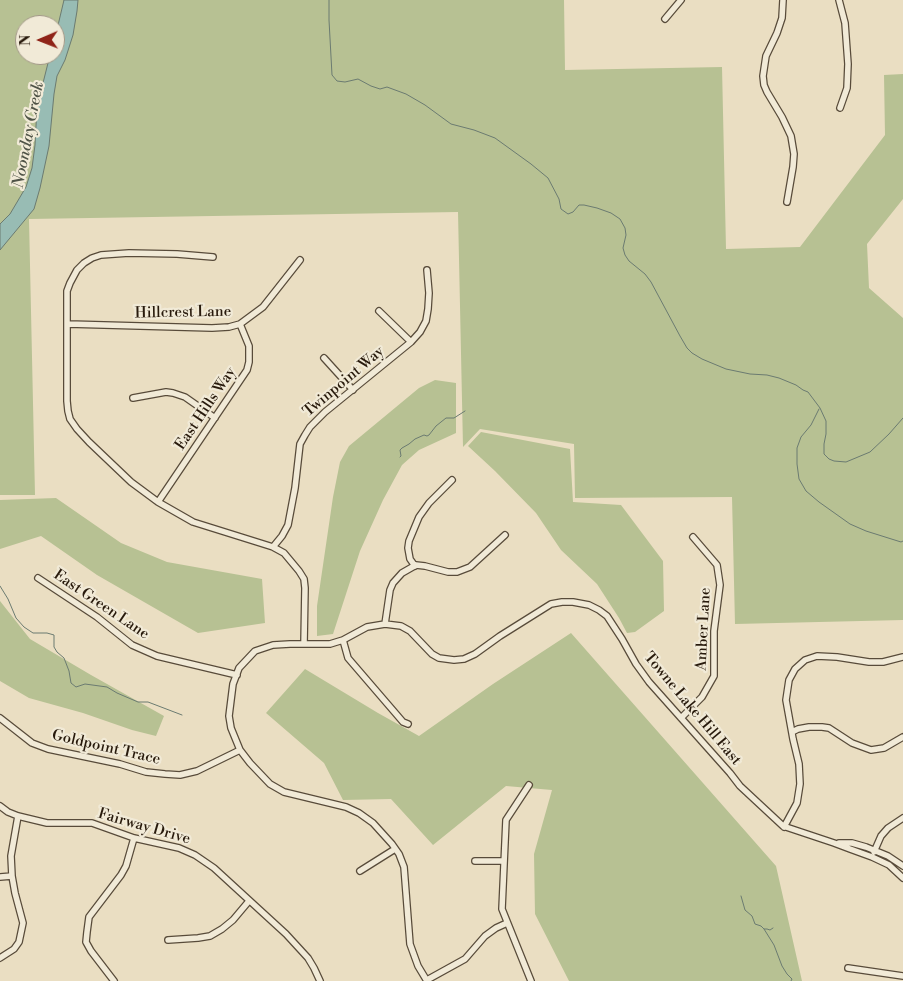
<!DOCTYPE html>
<style>
body{margin:0}
#map{position:relative;width:903px;height:981px;overflow:hidden;background:#eadec2;font-family:"Libre Bodoni",serif}
canvas{display:block}
.north{position:absolute;left:15px;top:15px;width:50px;height:50px;box-sizing:border-box;background:#f1ead7;border:1px solid #a19786;border-radius:50%;rotate:269deg;font-size:14px;font-weight:700;line-height:20px;text-align:center;color:#281a0c}
.north::after{content:'';display:block;margin:auto;width:18px;height:22px;background:#8f2418;clip-path:polygon(50% 0,100% 100%,50% 72%,0 100%)}
</style>
<div id="map">
<canvas width="903" height="981"></canvas>
<div class="north">N</div>
</div>
<script>
const ctx = document.querySelector('canvas').getContext('2d');
ctx.lineJoin = 'round';
function paint(path, color) { ctx.fillStyle = color; ctx.fill(path, 'evenodd'); }
const shape = rows => new Path2D(rows.map(r => 'M' + r).join(''));
function trace(path, color, width, dash) { ctx.strokeStyle = color; ctx.lineWidth = width; ctx.lineCap = dash ? 'butt' : 'round'; ctx.setLineDash(dash || []); ctx.stroke(path); }
function label(font, color, halo, rows, align = 'center') {
  ctx.font = font + ' "Libre Bodoni",serif'; ctx.lineWidth = 4.5; ctx.setLineDash([]); ctx.textBaseline = 'middle'; ctx.strokeStyle = halo; ctx.fillStyle = color; for (const [text, x, y, turn = 0] of rows) {
    ctx.save(); ctx.translate(x, y); ctx.rotate((+turn || 0) * Math.PI / 180); ctx.textAlign = isNaN(turn) ? turn : align; if (halo) ctx.strokeText(text, 0, 0); ctx.fillText(text, 0, 0); ctx.restore();
  }
}
paint(shape([
 [0,0,564,0,565,70,722,67,726,249,800,247,885,135,884,75,903,74,903,199,867,244,869,288,903,318,903,620,735,624,732,497,575,498,574,444,480,429,463,447,458,212,29,219,35,495,0,495],
 [25,25,55,25,55,55,25,55],
 [435,380,456,383,456,433,419,450,402,465,383,500,360,551,333,634,317,636,317,606,333,497,340,462,349,446,419,388],
 [481,432,570,449,573,502,621,505,663,561,664,611,635,632,627,633,619,618,597,584,561,550,536,513,495,471,468,446],
 [56,498,121,543,167,562,262,579,265,623,198,633,97,575,41,536,0,549,0,500],
 [0,601,30,639,91,675,164,716,156,736,132,730,83,713,29,698,0,681],
 [571,633,776,866,802,981,569,981,535,914,534,854,552,790,506,786,433,845,391,799,343,800,324,763,266,713,305,669,378,713,419,736,493,684]
]), '#b7c193');
const water = shape([
 [64,0,78,0,77,11,73,35,65,60,57,76,54,94,49,146,40,188,34,209,0,250,0,224,10,214,26,187,32,168,35,145,37,107,50,55,55,55,55,38,64,0]
]);
paint(water, '#98bcb4');
trace(water, '#6b7b71', 1);
trace(shape([
 [329,0,329,20,332,75,337,81,345,82,358,79,371,86,380,89,387,87,406,94,425,105,451,124,474,130,495,138,531,164,548,178,559,199,561,209,568,214,573,212,579,205,584,205,597,208,611,213,620,219,625,228,626,235,623,248,625,255,629,261,645,274,651,282,680,336,687,348,692,353,702,359,726,369,750,374,767,375,779,378,796,385,803,390,808,392,820,408,826,421,826,434,824,444,824,454,829,459,834,461,846,462,870,452,889,434,903,418],
 [819,409,811,425,801,437,797,448,797,464,799,479,806,491,819,502,850,524,866,531,901,542,903,541],
 [400,457,401,456,400,450,402,448,409,444,415,439,424,435,427,436,429,435,436,426,446,418,454,418,465,411],
 [0,586,8,599,16,618,24,627,33,633,47,633,54,635,54,647,57,652,64,658,69,671,71,683,76,687,85,684,107,687,117,693,138,702,148,702,182,715],
 [741,896,745,910,752,916,755,924,761,926,764,929,767,929,770,930,773,928],
 [764,929,774,945,782,966,787,974,792,979,791,981]
]), '#6b7b71', 1);
const minor = shape([
 [783,0,782,18,777,33,766,56,763,76,764,85,767,92,782,117,791,136,794,154,793,167,787,202],
 [839,0,845,23,848,64,847,88,840,108],
 [665,19,681,0],
 [213,257,177,254,129,253,101,255,92,258,84,263,77,270,70,283,67,291,67,401,68,411,70,419,77,429,89,442,131,482,158,502,193,522,273,547,284,553,299,571,304,579,305,588,304,644],
 [379,311,411,342],
 [68,324,212,328,229,327,240,324,263,307,300,260],
 [324,358,353,390],
 [133,398,166,392,173,393,185,397,215,418],
 [158,502,247,370,249,362,249,346,240,324],
 [273,547,282,536,288,525,295,488,300,444,305,435,310,427,325,412,411,342,420,332,426,321,428,309,429,293,427,270],
 [415,566,410,559,408,548,409,541,419,517,429,503,452,480],
 [38,578,97,617,132,645,157,656,237,675],
 [385,624,390,590,393,583,402,573,416,565,425,566,448,572,457,572,470,567,505,535],
 [343,640,348,658,397,715,403,722,408,724],
 [0,718,32,743,48,749,120,764,146,772,165,774,180,775,197,771,240,750],
 [681,718,702,697,714,676,714,631,720,585,717,565,693,537],
 [792,732,798,729,809,727,822,727,829,728,852,743,871,750,884,748,903,737],
 [529,785,506,820,502,909,531,981],
 [0,806,8,812,18,816,47,823,92,823,134,838,179,848,195,855,214,868,286,934,308,958,314,968,320,981],
 [784,827,797,803,800,784,799,764,793,739,786,700,789,680,795,669,805,660,817,656,837,657,869,662,883,662,903,657],
 [839,843,852,843,866,847,888,856,903,866],
 [874,852,881,836,888,828,903,818],
 [475,861,504,861],
 [360,871,395,849],
 [0,877,12,876],
 [168,940,198,938,210,936,222,929,233,920,249,901],
 [0,958,14,949,19,942,23,923,15,893,12,876,11,856,18,816],
 [848,968,903,976],
 [427,980,465,959,485,936,496,928,507,923],
 [114,981,91,951,86,942,87,932,89,917,121,875,126,866,134,838],
 [427,981,418,966,410,944,404,867,399,854,392,844,373,823,359,813,346,807,284,792,270,784,250,763,240,750,231,728,229,716,233,684,239,668,255,651,273,645,290,644,330,644,343,640,367,627,385,624,401,626,410,631,432,654,439,658,454,660,464,659,475,654,500,636,551,604,562,602,573,602,589,605,599,610,607,616,622,639,636,664,649,682,730,773,740,786,783,826,834,843,850,849,872,857,889,865,903,878]
]);
trace(minor, '#584b3a', 8);
trace(minor, '#f1ead7', 5.5);
label('15px', '#281a0c', '#f1ead7', [
 ["Hillcrest Lane",183,313,-1],
 ["Twinpoint Way",344,382,-40],
 ["East Hills Way",206,409,-56],
 ["East Green Lane",101,605,34],
 ["Amber Lane",704,629,-87],
 ["Towne Lake Hill East",692,709,50],
 ["Goldpoint Trace",106,748,13],
 ["Fairway Drive",144,827,16]
]);
label('italic 16px', '#4f5347', '#f1ead7', [
 ["Noonday Creek",29,135,-79]
]);
</script>
